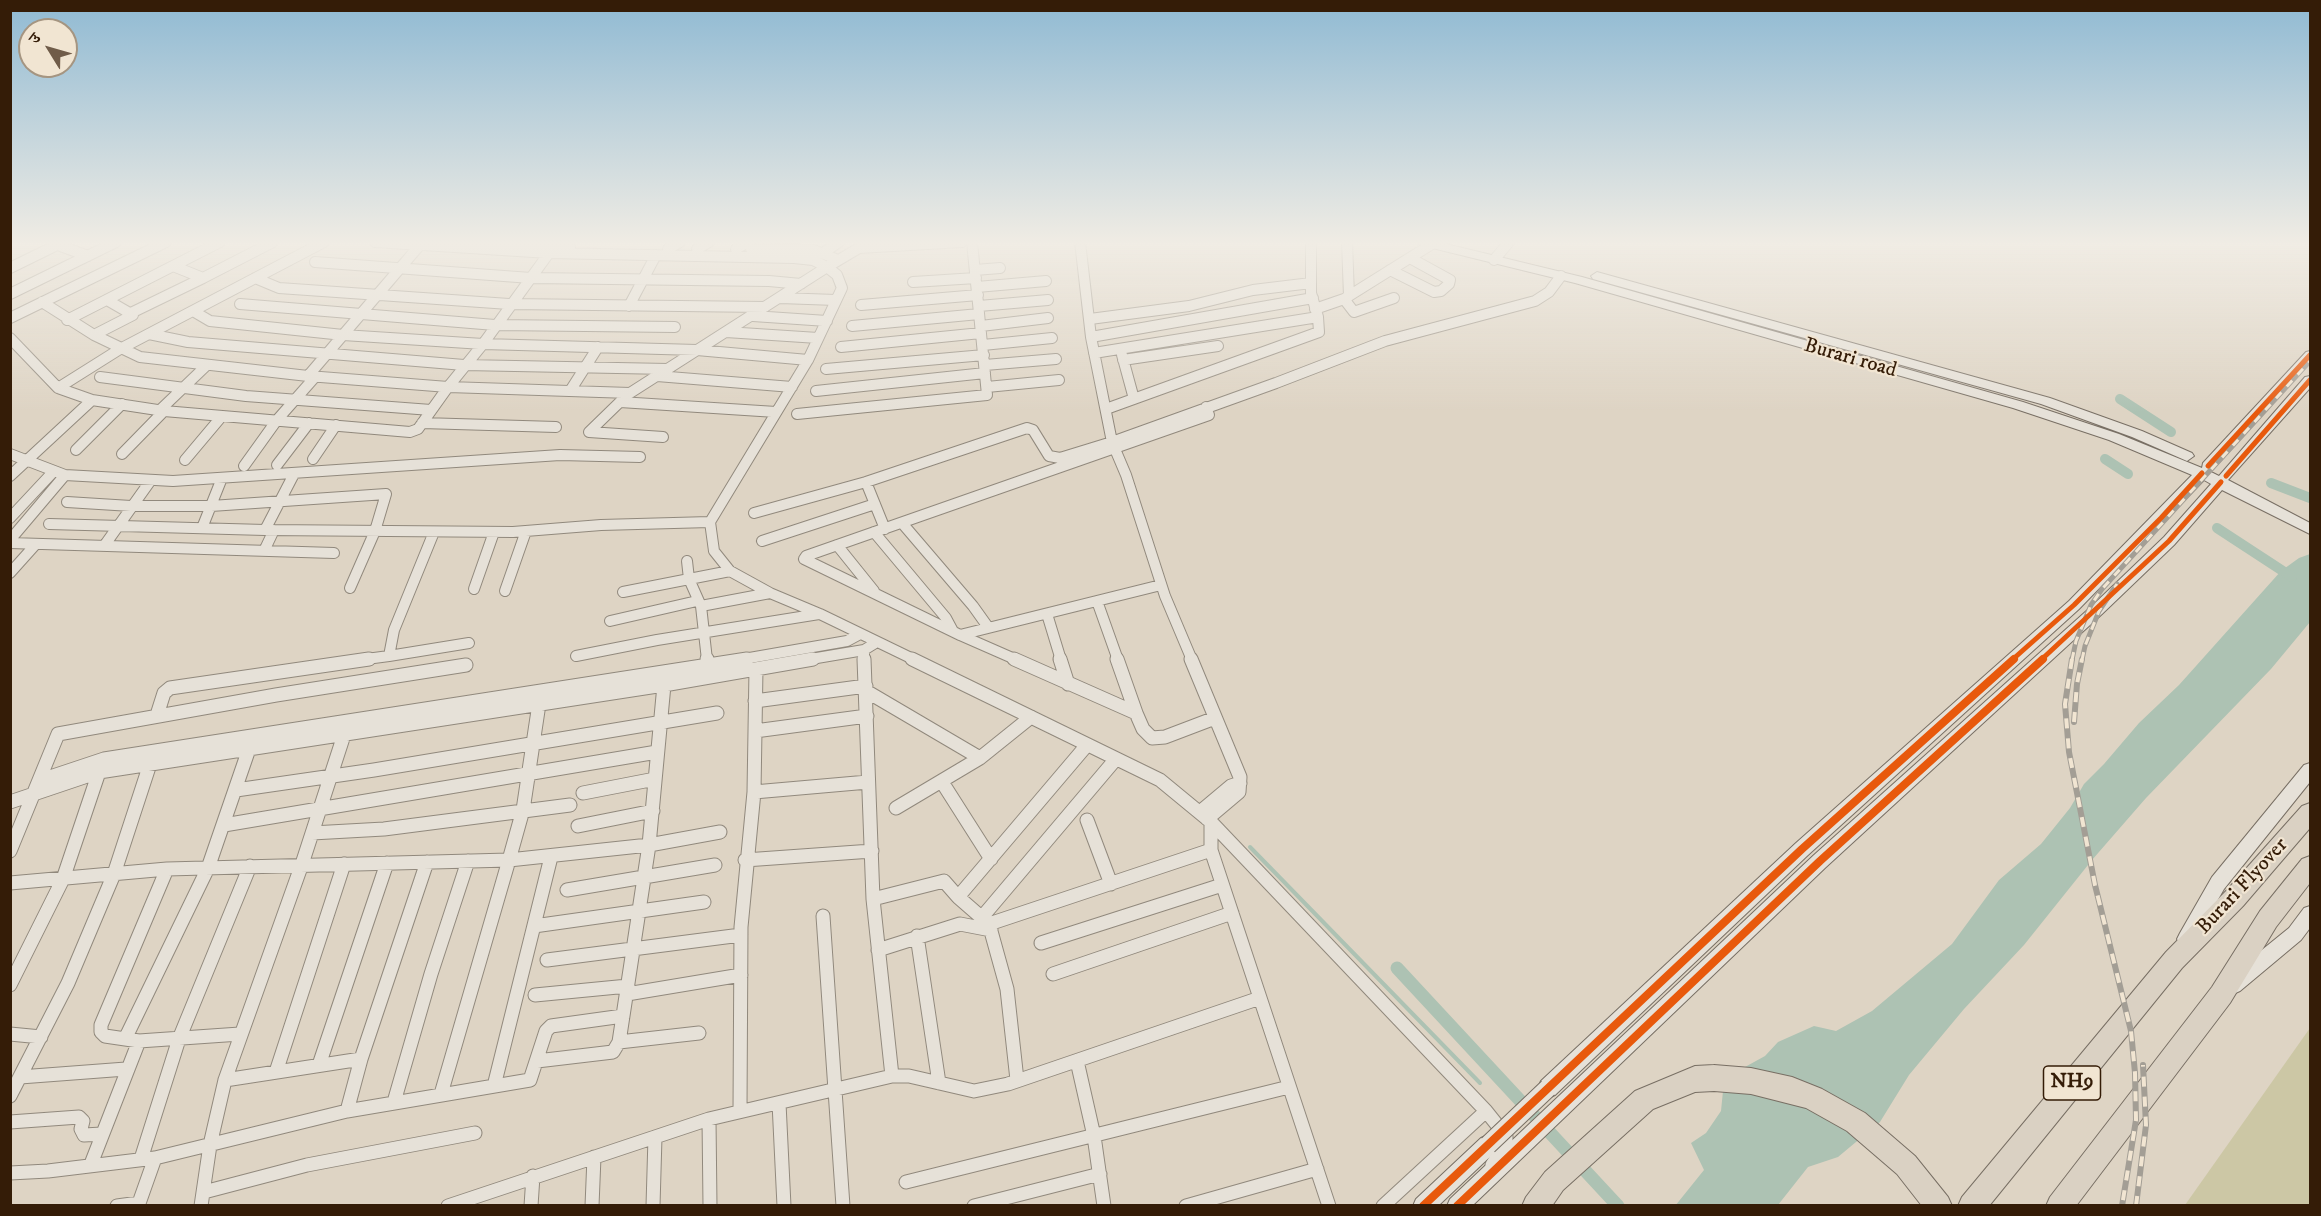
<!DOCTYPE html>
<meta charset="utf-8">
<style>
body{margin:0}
#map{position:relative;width:2321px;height:1216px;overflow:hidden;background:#ded4c4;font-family:"IM FELL DW Pica","Noto Serif Devanagari",serif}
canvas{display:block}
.frame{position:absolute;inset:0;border:12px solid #341c07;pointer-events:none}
.north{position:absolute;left:18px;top:18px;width:60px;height:60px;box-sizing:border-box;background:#f1e5d2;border:2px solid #a59581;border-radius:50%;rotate:307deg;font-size:16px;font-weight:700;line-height:24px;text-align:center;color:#341c07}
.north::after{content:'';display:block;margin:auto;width:21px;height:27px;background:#705c49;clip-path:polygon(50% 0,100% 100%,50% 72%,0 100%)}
</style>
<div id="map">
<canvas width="2321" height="1216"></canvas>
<div class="frame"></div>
<div class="north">उ</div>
</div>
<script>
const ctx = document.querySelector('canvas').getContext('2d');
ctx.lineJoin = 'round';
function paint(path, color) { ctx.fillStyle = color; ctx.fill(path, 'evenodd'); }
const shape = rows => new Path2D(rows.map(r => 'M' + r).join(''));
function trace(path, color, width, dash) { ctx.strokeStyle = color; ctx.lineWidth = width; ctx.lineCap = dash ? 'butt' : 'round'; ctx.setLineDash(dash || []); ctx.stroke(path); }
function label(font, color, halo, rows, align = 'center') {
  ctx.font = font + ' "IM FELL DW Pica",serif'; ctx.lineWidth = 4.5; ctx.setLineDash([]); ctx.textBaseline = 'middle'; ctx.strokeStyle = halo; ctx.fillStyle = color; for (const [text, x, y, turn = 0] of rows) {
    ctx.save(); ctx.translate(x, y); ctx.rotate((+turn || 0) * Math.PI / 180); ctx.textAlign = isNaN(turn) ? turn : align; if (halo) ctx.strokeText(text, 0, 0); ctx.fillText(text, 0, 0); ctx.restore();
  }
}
paint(shape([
 [2310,1028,2310,1205,2185,1205]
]), '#ccc7a5');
paint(shape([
 [2310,554,2310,622,2271,669,2146,798,2092,860,2024,945,1964,1009,1909,1075,1880,1122,1838,1157,1808,1167,1778,1205,1675,1206,1704,1170,1691,1143,1706,1133,1721,1111,1723,1091,1745,1067,1765,1056,1778,1042,1814,1026,1836,1031,1872,1011,1952,944,1999,880,2041,844,2070,808,2084,784,2104,764,2139,723,2179,685,2281,571,2299,558]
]), '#adc2b3');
trace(shape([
 [1250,847,1480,1083]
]), '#adc2b3', 4);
trace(shape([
 [2120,399,2171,432],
 [2105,459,2128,474],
 [2271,483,2310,498],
 [2217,528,2292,577]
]), '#adc2b3', 10);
trace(shape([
 [1397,968,1618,1206]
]), '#adc2b3', 13);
const streetFar1 = shape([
 [375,242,549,253,794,258,813,260,827,267,859,248,962,242],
 [490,242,570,247],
 [1080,242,1091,337,1112,442,1126,475,1165,596,1192,660],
 [1347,242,1349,296],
 [58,245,88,256],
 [668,249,680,242],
 [697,249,709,242],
 [736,249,748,242],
 [751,249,814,250,838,260],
 [549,253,483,344,448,387,630,393,827,267,837,275,842,288,808,360,710,522,714,551,730,571,770,593,820,614,915,660],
 [823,253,839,242],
 [1494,260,1509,242],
 [315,262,531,278,769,281,801,284],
 [173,266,203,278,273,242],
 [10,268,63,242],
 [975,270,1000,268],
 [1390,270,1434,292,1441,291,1449,284,1450,280,1410,258],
 [255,278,279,288,509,304,765,307],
 [913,282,976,278],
 [977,287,1046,281],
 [10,294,116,242],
 [780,298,836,300],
 [1344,299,1354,312,1394,298],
 [42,302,94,335,140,357,308,376,448,387],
 [240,304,495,325,675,327],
 [861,305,978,295],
 [629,306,656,255],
 [979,306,1048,300],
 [1315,309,1344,299,1432,244],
 [193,311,210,321,343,335,483,344,697,350,808,360],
 [131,313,203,278],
 [753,316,827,321],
 [10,318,166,242],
 [1090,319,1189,306,1253,290,1311,283],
 [67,320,220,242],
 [852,326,979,314],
 [981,326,1048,318],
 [726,332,818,338],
 [149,334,188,342,464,365,668,369],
 [94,335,133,315,107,300],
 [1091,337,1313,298],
 [10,338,58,388],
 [983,345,1052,338],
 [841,347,981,333],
 [1094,353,1318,317],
 [1122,355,1134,399],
 [1123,360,1218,346],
 [985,365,1056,359],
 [826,369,984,355],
 [308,376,419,246],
 [657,376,792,387],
 [100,377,246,396,431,410],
 [987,387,1059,380],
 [570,391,598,347],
 [816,391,985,373],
 [625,397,589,432,663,437],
 [92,400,164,411,410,432,418,429,448,387],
 [620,402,776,412],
 [1106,409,1319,332,1318,317,1311,293,1311,242],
 [160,410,207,365],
 [797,414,987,395,972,242],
 [422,423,556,427],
 [76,450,122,404],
 [10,454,65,475,173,481,560,455,640,457],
 [122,454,164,411],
 [313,459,336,425],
 [185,460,222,416],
 [277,465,309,423],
 [244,466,277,420,315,377],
 [10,476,92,400,58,388,120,349,324,242],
 [866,482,885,529],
 [67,502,131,506,211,506,386,494,375,531,350,588],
 [754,513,866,482,1027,428,1033,430,1049,456,1060,458,1112,442,1276,383,1385,341,1535,301,1549,292,1561,276],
 [10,518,53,472],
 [902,523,973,606,988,627],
 [49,524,265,530,513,532,601,525,710,522],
 [202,528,222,478],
 [265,530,294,474],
 [874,532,946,618,953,631],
 [10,540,65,475],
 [762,541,875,504],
 [10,543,334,553],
 [837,545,874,591],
 [104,546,151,480],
 [264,551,274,530],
 [687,561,689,579,701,606,707,660],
 [10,573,36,544],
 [1161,585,960,635,804,559,806,556,1209,415,1206,407],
 [474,589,494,532],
 [505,591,526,531],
 [623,592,730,571],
 [1097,601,1118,660],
 [701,606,770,593],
 [1047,614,1061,660],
 [610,621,697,601],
 [960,635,1017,660],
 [864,650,864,660],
 [389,656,469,643],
 [576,656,657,640,819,614],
 [359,660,389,656,394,630,434,532],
 [738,660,847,641,860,634],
 [805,660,864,650,877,642]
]);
const street = shape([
 [707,659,708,672],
 [864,659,873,899,892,1076],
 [912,659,1160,780,1211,822,1486,1111,1506,1136,1506,1143,1492,1165],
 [1014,659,1136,713,1143,729,1152,738,1165,737,1215,718],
 [1060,659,1068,684],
 [1117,659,1136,713],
 [1191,659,1240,777,1239,792,1207,819],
 [664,685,649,845,720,832],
 [866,691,980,758],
 [755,701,866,686],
 [157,715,164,693,170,688,369,659],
 [755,731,867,716],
 [41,780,104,759,747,659],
 [942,782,991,859],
 [236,790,374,770,717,713],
 [754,792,868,782],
 [583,793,655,779],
 [10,802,99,772,664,685,813,659],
 [896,808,980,758,1031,717],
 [1200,812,1231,786,1240,783],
 [1087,820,1111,884],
 [1211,822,1211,850,1329,1206],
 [224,825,657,752],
 [578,826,653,811],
 [312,833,384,829,570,805],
 [10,851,58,734,276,695,466,665],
 [745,860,872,851],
 [167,869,101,1025,101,1032,105,1036,139,1041,240,1034],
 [10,883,167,869,509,860,523,810,539,704],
 [567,890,715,865],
 [958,897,1087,745],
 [873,899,944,881,958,897,989,924,1007,989,1017,1080],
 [823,916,843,1206],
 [983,916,1115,760],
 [989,924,1211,850],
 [534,926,704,902],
 [917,936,939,1083],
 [1041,943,1222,885],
 [878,950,960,924,991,930],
 [547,960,741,935],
 [1053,974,1232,913],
 [10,985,63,879,99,772],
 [627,994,741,975],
 [535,995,628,986],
 [10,1034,41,1037],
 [125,1039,208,868,249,749],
 [361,1059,427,862],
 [537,1061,613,1052,619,1042],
 [1077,1061,1094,1136,1104,1206],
 [319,1065,387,863],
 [276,1072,344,864],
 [20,1077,126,1069],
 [225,1080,361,1059,347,1111],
 [494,1086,551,857],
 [441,1094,509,860,649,845,619,1042,699,1033],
 [10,1096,68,983,114,874,150,764],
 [394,1102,431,974,468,861],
 [779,1103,784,1206],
 [740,1110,741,927,754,792,756,669],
 [709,1119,710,1206],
 [10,1122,79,1117,83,1121,81,1129,84,1135,102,1134],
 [141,1159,179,1039,250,866],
 [91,1164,139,1041],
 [10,1173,48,1171,155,1158,347,1111,530,1080,546,1031,551,1026,623,1016],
 [906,1182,1289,1087],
 [204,1192,307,1165,475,1133],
 [117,1206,139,1203],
 [138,1206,155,1158],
 [201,1206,210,1145,225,1080,302,864,344,735],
 [448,1206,709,1119,892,1076,909,1076,974,1091,1008,1084,1260,998],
 [531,1206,533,1176],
 [592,1206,594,1157],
 [653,1206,655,1137],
 [974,1206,1100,1174],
 [1186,1206,1317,1169],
 [1383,1206,1486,1111]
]);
const secondary = shape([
 [1418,242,1438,242,1582,277,2023,402,2119,434,2202,468,2203,463,2306,352,2310,351,2310,362,2213,469,2209,471,2219,476,2305,377,2310,376,2310,388,2228,480,2310,523,2310,534,2222,490,2174,545,2102,614,1826,867,1472,1206,1447,1206,1450,1199,1814,855,2092,606,2164,537,2211,484,2204,480,2079,609,1808,855,1555,1095,1548,1098,1541,1095,1538,1088,1541,1081,1796,843,2069,601,2192,475,2109,440,2013,408,1575,283,1420,245,1418,242],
 [1597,272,2050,398,2142,431,2192,453,2194,456,2187,461,2132,437,2041,404,1593,279,1591,276,1597,272],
 [2310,763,2310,782,2224,889,2192,945,2186,948,2180,945,2177,939,2180,933,2212,877,2304,765,2310,763],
 [2310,906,2310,928,2301,940,2240,991,2233,994,2226,991,2224,985,2226,979,2289,928,2304,908,2310,906],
 [1488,1135,1495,1138,1498,1145,1495,1152,1438,1206,1413,1206,1416,1199,1481,1138,1488,1135]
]);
const highway = shape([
 [2310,803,2310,828,2243,906,2182,968,1989,1206,1958,1206,1962,1197,2166,952,2227,890,2302,806,2310,803],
 [2310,856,2310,883,2276,927,2230,1003,2076,1206,2046,1206,2050,1197,2212,987,2260,911,2302,859,2310,856],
 [1714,1065,1751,1068,1792,1077,1822,1089,1865,1113,1915,1156,1948,1197,1952,1206,1922,1206,1897,1174,1847,1131,1806,1108,1751,1094,1714,1091,1695,1092,1653,1109,1563,1190,1552,1206,1522,1206,1526,1197,1545,1172,1635,1091,1695,1066,1714,1065]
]);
trace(streetFar1, '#91897d', 12);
trace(street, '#91897d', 15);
trace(secondary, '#786f64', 2);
trace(highway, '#786f64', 2);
trace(streetFar1, '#e6e1d8', 10);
trace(street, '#e6e1d8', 13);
paint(secondary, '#e6e1d8');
paint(highway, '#dad1c3');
const railFar1 = shape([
 [2072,660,2076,641,2091,605,2102,589,2310,361],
 [2082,660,2085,646,2099,611,2117,584]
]);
const rail = shape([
 [2072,659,2065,704,2069,752,2095,885,2131,1031,2135,1073,2136,1120,2122,1206],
 [2074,722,2077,684,2082,659],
 [2136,1206,2146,1125,2143,1065]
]);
trace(railFar1, '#a39e95', 5);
trace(rail, '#a39e95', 6);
trace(railFar1, '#f1e5d2', 3, [8]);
trace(rail, '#f1e5d2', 4, [10]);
const secondaryBridge = shape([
 [1488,1145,1548,1088]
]);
trace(secondaryBridge, '#786f64', 20, []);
trace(secondaryBridge, '#e6e1d8', 18);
trace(shape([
 [2208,466,2310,355],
 [2226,476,2310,380],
 [2012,660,2074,605,2161,518,2202,473],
 [2041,660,2169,541,2221,482]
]), '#e8590c', 5);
trace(shape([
 [1423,1206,1802,849,2014,659],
 [1457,1206,1820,861,2043,659]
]), '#e8590c', 8);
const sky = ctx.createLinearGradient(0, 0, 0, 412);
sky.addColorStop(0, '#90bad3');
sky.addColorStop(0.59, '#f0ece4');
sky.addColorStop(1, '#f0ece400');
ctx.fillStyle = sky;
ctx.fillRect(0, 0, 2321, 412);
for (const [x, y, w] of [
 [2072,1083,57]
]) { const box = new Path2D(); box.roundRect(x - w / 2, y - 17, w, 34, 4.5); ctx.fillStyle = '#f1e5d2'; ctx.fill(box); trace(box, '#341c07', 1.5); }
label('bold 20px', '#341c07', null, [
 ["NH9",2072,1083]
]);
label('21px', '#341c07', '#f1e5d2', [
 ["Burari road",1850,359,16],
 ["Burari Flyover",2243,887,-47]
]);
</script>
